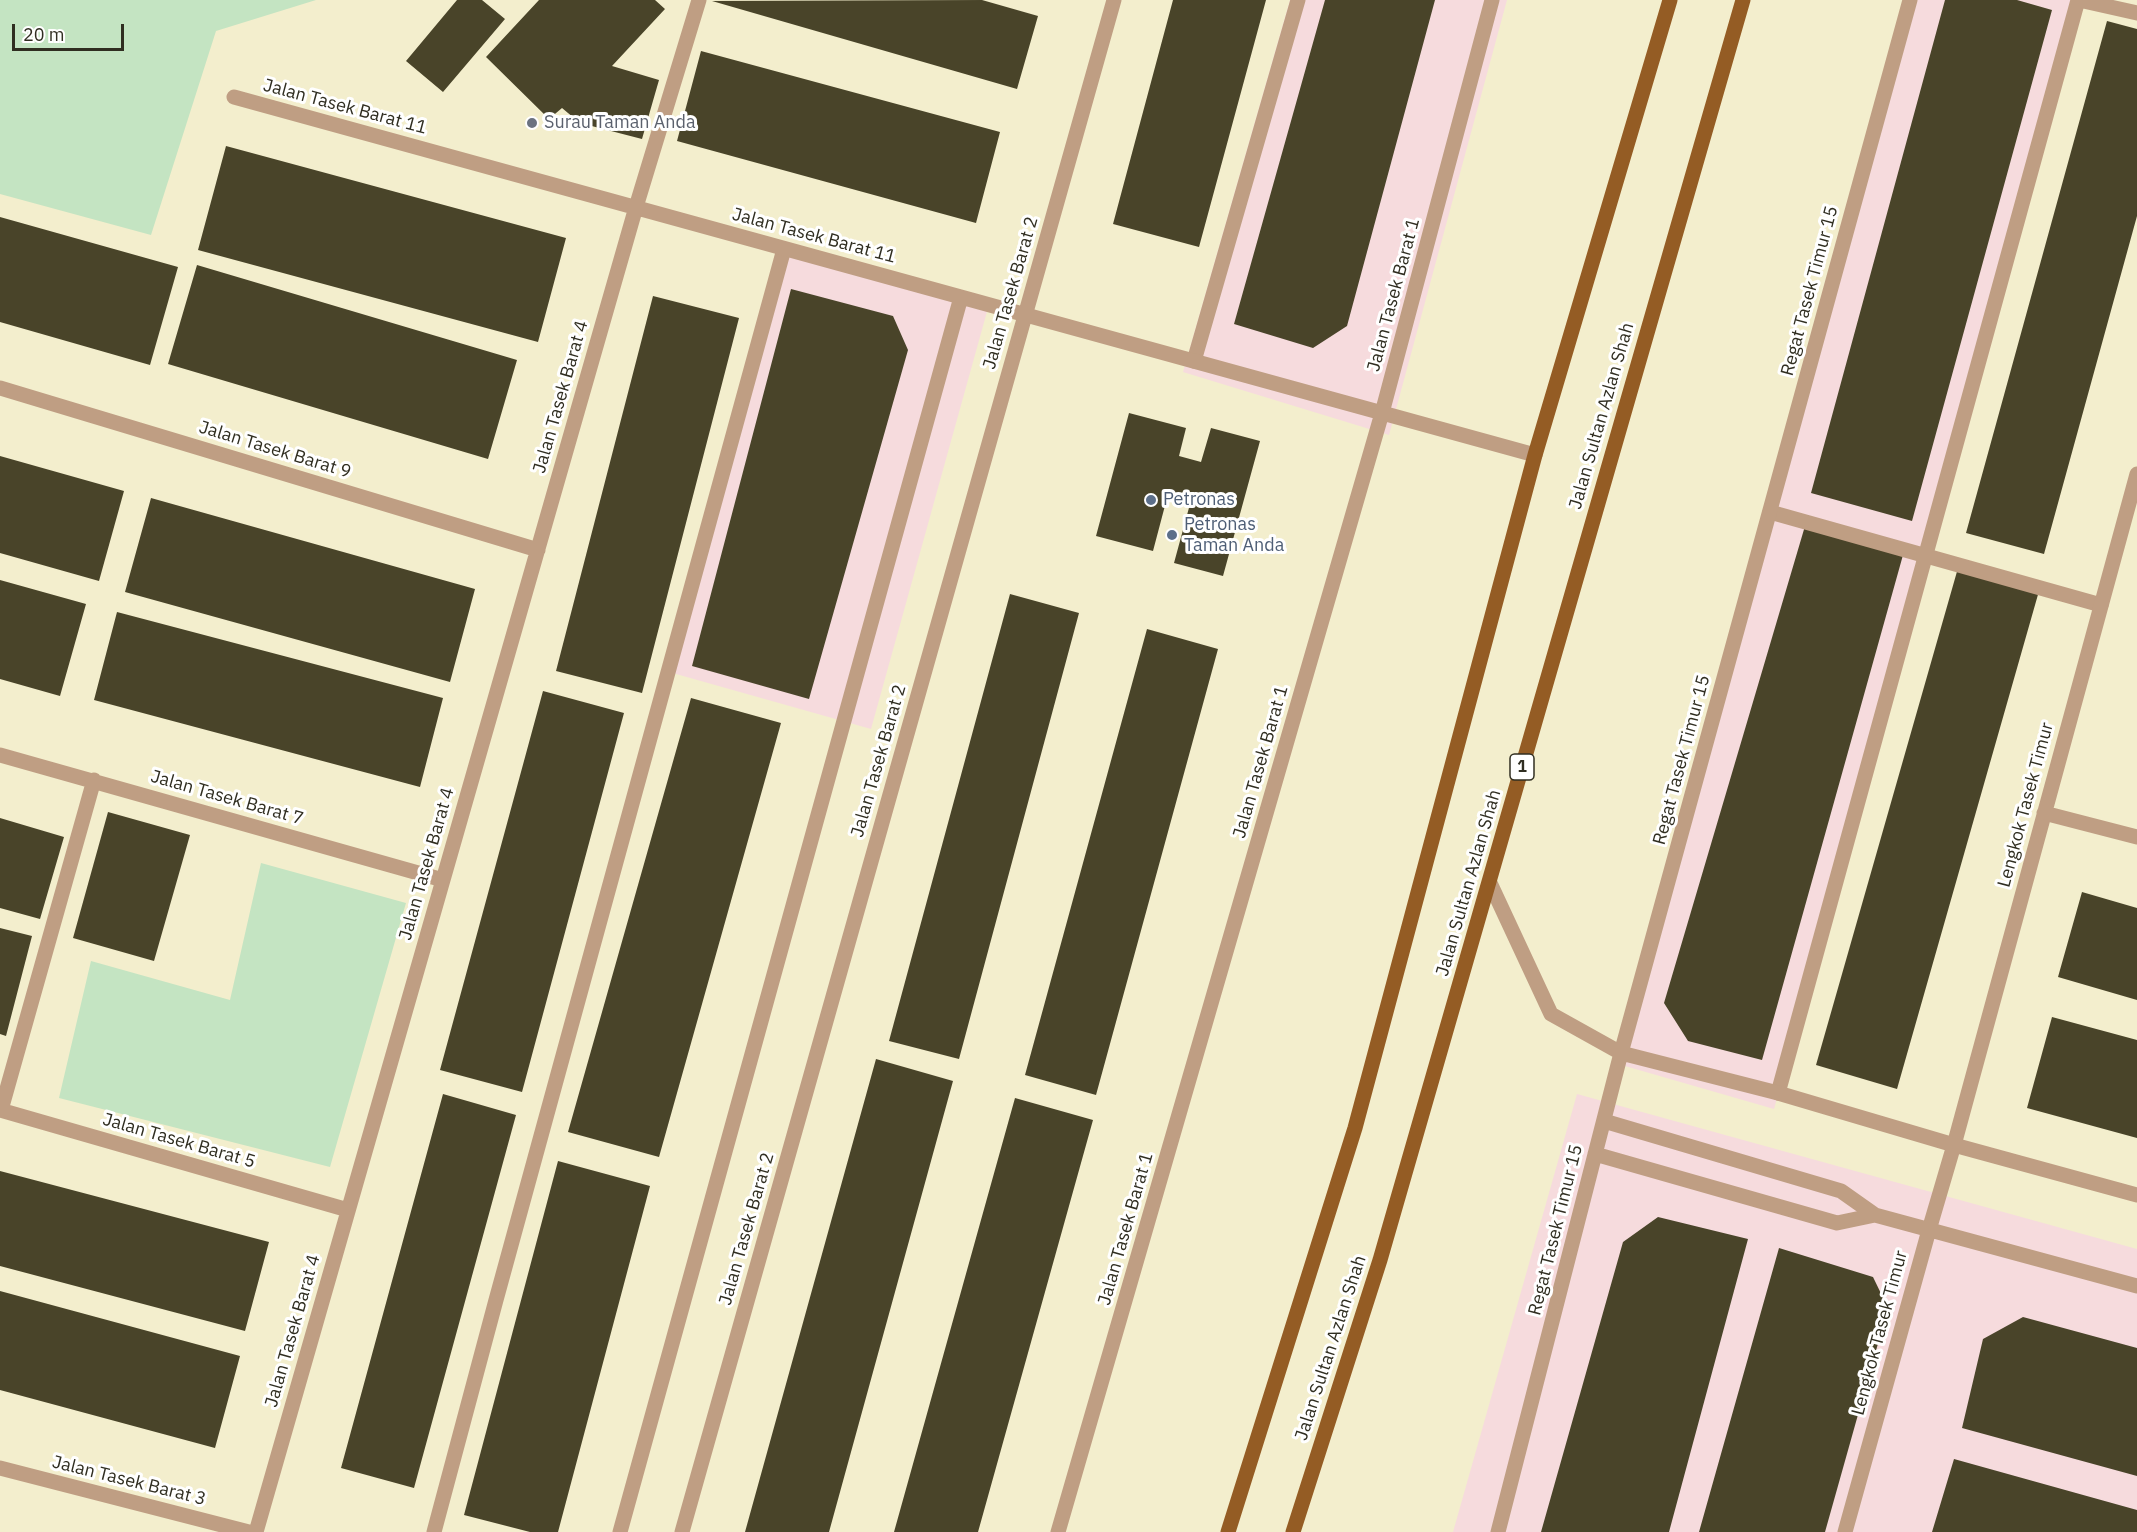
<!DOCTYPE html>
<style>
body{margin:0}
#map{position:relative;width:2137px;height:1532px;overflow:hidden;background:#f3eecd;font-family:"IBM Plex Sans",sans-serif}
canvas{display:block}
.scale{position:absolute;left:12px;top:24px;width:112px;height:27px;box-sizing:border-box;border:3px solid #302e21;border-top:0;padding-left:8px;font-size:18px;line-height:21px;white-space:nowrap;color:#302e21;-webkit-text-stroke:4px #fff;paint-order:stroke}
</style>
<div id="map">
<canvas width="2137" height="1532"></canvas>
<div class="scale">20 m</div>
</div>
<script>
const ctx = document.querySelector('canvas').getContext('2d');
ctx.lineJoin = 'round';
function paint(path, color) { ctx.fillStyle = color; ctx.fill(path, 'evenodd'); }
const shape = rows => new Path2D(rows.map(r => 'M' + r).join(''));
function trace(path, color, width, dash) { ctx.strokeStyle = color; ctx.lineWidth = width; ctx.lineCap = dash ? 'butt' : 'round'; ctx.setLineDash(dash || []); ctx.stroke(path); }
function label(font, color, halo, rows, align = 'center') {
  ctx.font = font + ' "IBM Plex Sans",sans-serif'; ctx.lineWidth = 6; ctx.setLineDash([]); ctx.textBaseline = 'middle'; ctx.strokeStyle = halo; ctx.fillStyle = color; for (const [text, x, y, turn = 0] of rows) {
    ctx.save(); ctx.translate(x, y); ctx.rotate((+turn || 0) * Math.PI / 180); ctx.textAlign = isNaN(turn) ? turn : align; if (halo) ctx.strokeText(text, 0, 0); ctx.fillText(text, 0, 0); ctx.restore();
  }
}
paint(shape([
 [1290,0,1507,0,1389,435,1183,372],
 [1904,0,2080,0,1774,1109,1618,1064],
 [784,245,988,308,871,729,669,672],
 [1577,1094,2137,1249,2137,1532,1453,1532]
]), '#f6dbdd');
paint(shape([
 [0,0,316,0,216,31,151,235,0,194],
 [261,863,406,903,330,1167,59,1098,91,961,230,1000]
]), '#c4e4c2');
paint(shape([
 [457,0,482,0,505,19,443,92,406,61],
 [539,0,655,0,665,9,612,66,659,80,642,139,580,123,562,108,549,119,486,57],
 [982,0,1038,16,1017,89,712,1],
 [1173,0,1266,0,1199,247,1113,224],
 [1325,0,1435,0,1347,326,1313,348,1234,324],
 [1945,0,2017,0,2052,10,1912,521,1811,493],
 [2107,21,2137,29,2137,216,2044,554,1966,533],
 [701,51,1000,132,976,223,677,141],
 [226,146,566,238,538,342,198,250],
 [0,217,178,267,150,365,0,322],
 [197,265,517,360,488,459,168,364],
 [791,289,893,316,908,350,809,699,692,666],
 [653,296,739,318,642,693,556,671],
 [1129,413,1186,428,1179,456,1201,462,1211,428,1260,441,1223,576,1174,563,1190,504,1167,498,1153,551,1096,536],
 [0,456,124,491,99,581,0,553],
 [151,498,475,589,450,682,125,592],
 [1805,526,1903,555,1762,1060,1688,1041,1664,1003],
 [1958,568,2039,591,1897,1089,1816,1065],
 [0,580,86,604,60,696,0,679],
 [1010,594,1079,613,959,1059,889,1041],
 [117,612,443,698,420,787,94,700],
 [1147,629,1218,649,1096,1095,1025,1075],
 [543,691,624,713,522,1092,440,1070],
 [691,698,781,723,659,1157,568,1132],
 [108,812,190,835,154,961,73,938],
 [0,818,64,837,40,919,0,908],
 [2082,892,2137,908,2137,1000,2058,977],
 [0,928,32,936,6,1036,0,1034],
 [2052,1017,2137,1040,2137,1138,2027,1108],
 [876,1059,953,1081,829,1532,745,1532],
 [443,1094,516,1115,414,1488,341,1468],
 [1015,1098,1093,1120,978,1532,894,1532],
 [558,1161,650,1186,558,1532,530,1532,464,1515],
 [0,1171,269,1242,245,1331,0,1266],
 [1658,1217,1748,1239,1669,1532,1541,1532,1623,1242],
 [1779,1248,1873,1277,1888,1308,1825,1532,1699,1532],
 [0,1291,240,1356,215,1448,0,1390],
 [2023,1317,2137,1348,2137,1476,1962,1428,1983,1339],
 [1954,1459,2137,1510,2137,1532,1932,1532]
]), '#494429');
trace(shape([
 [2079,0,2137,13],
 [1194,361,1298,0],
 [1770,512,2101,605],
 [1778,1093,2078,0],
 [434,1532,496,1300,784,249]
]), '#bf9e83', 15);
trace(shape([
 [234,97,1535,455],
 [0,388,538,550],
 [0,755,443,880],
 [2044,813,2137,837],
 [1490,883,1551,1014,1621,1053,1778,1093,1954,1145,2137,1195],
 [0,1110,348,1210],
 [1,1110,94,780],
 [1604,1121,1841,1191,1875,1215,2137,1286],
 [1595,1154,1837,1223,1875,1215],
 [0,1468,249,1532],
 [256,1532,636,207,699,0],
 [620,1532,961,297],
 [682,1532,1114,0],
 [1058,1532,1382,413,1492,0],
 [1498,1532,1621,1053,1910,0],
 [1845,1532,1929,1230,1954,1145,2137,474]
]), '#bf9e83', 15);
trace(shape([
 [1228,1532,1355,1128,1535,455,1670,0],
 [1293,1532,1380,1260,1743,0]
]), '#945c24', 15);
for (const [x, y, r, color] of [
 [532,123,6,"#6b7280"],
 [1151,500,6,"#5c6f8a"],
 [1172,535,6,"#5c6f8a"]
]) { const dot = new Path2D(); dot.arc(x, y, r, 0, 2 * Math.PI); ctx.fillStyle = color; ctx.fill(dot); trace(dot, '#fff', 2); }
for (const [x, y, w] of [
 [1522,767,24]
]) { const box = new Path2D(); box.roundRect(x - w / 2, y - 13, w, 26, 4.5); ctx.fillStyle = '#fff'; ctx.fill(box); trace(box, '#302e21', 1.5); }
label('bold 16px', '#302e21', null, [
 ["1",1522,767]
]);
label('18px', '#302e21', '#fff', [
 ["Jalan Tasek Barat 11",345,107,15],
 ["Jalan Tasek Barat 11",814,236,15],
 ["Regat Tasek Timur 15",1810,291,-75],
 ["Jalan Tasek Barat 2",1011,293,-74],
 ["Jalan Tasek Barat 1",1394,295,-75],
 ["Jalan Tasek Barat 4",561,397,-74],
 ["Jalan Sultan Azlan Shah",1602,416,-74],
 ["Jalan Tasek Barat 9",275,450,17],
 ["Regat Tasek Timur 15",1682,760,-75],
 ["Jalan Tasek Barat 2",879,761,-74],
 ["Jalan Tasek Barat 1",1261,762,-74],
 ["Jalan Tasek Barat 7",227,798,16],
 ["Lengkok Tasek Timur",2026,805,-75],
 ["Jalan Tasek Barat 4",427,864,-74],
 ["Jalan Sultan Azlan Shah",1469,883,-74],
 ["Jalan Tasek Barat 5",179,1141,16],
 ["Jalan Tasek Barat 2",747,1229,-74],
 ["Jalan Tasek Barat 1",1126,1229,-74],
 ["Regat Tasek Timur 15",1556,1230,-76],
 ["Jalan Tasek Barat 4",293,1331,-74],
 ["Lengkok Tasek Timur",1880,1333,-75],
 ["Jalan Sultan Azlan Shah",1331,1348,-72],
 ["Jalan Tasek Barat 3",129,1481,14]
]);
label('18px', '#5b616d', '#fff', [
 ["Surau Taman Anda",544,123]
], 'left');
label('18px', '#4e5e75', '#fff', [
 ["Petronas",1163,500],
 ["Petronas",1184,525],
 ["Taman Anda",1184,546]
], 'left');
</script>
